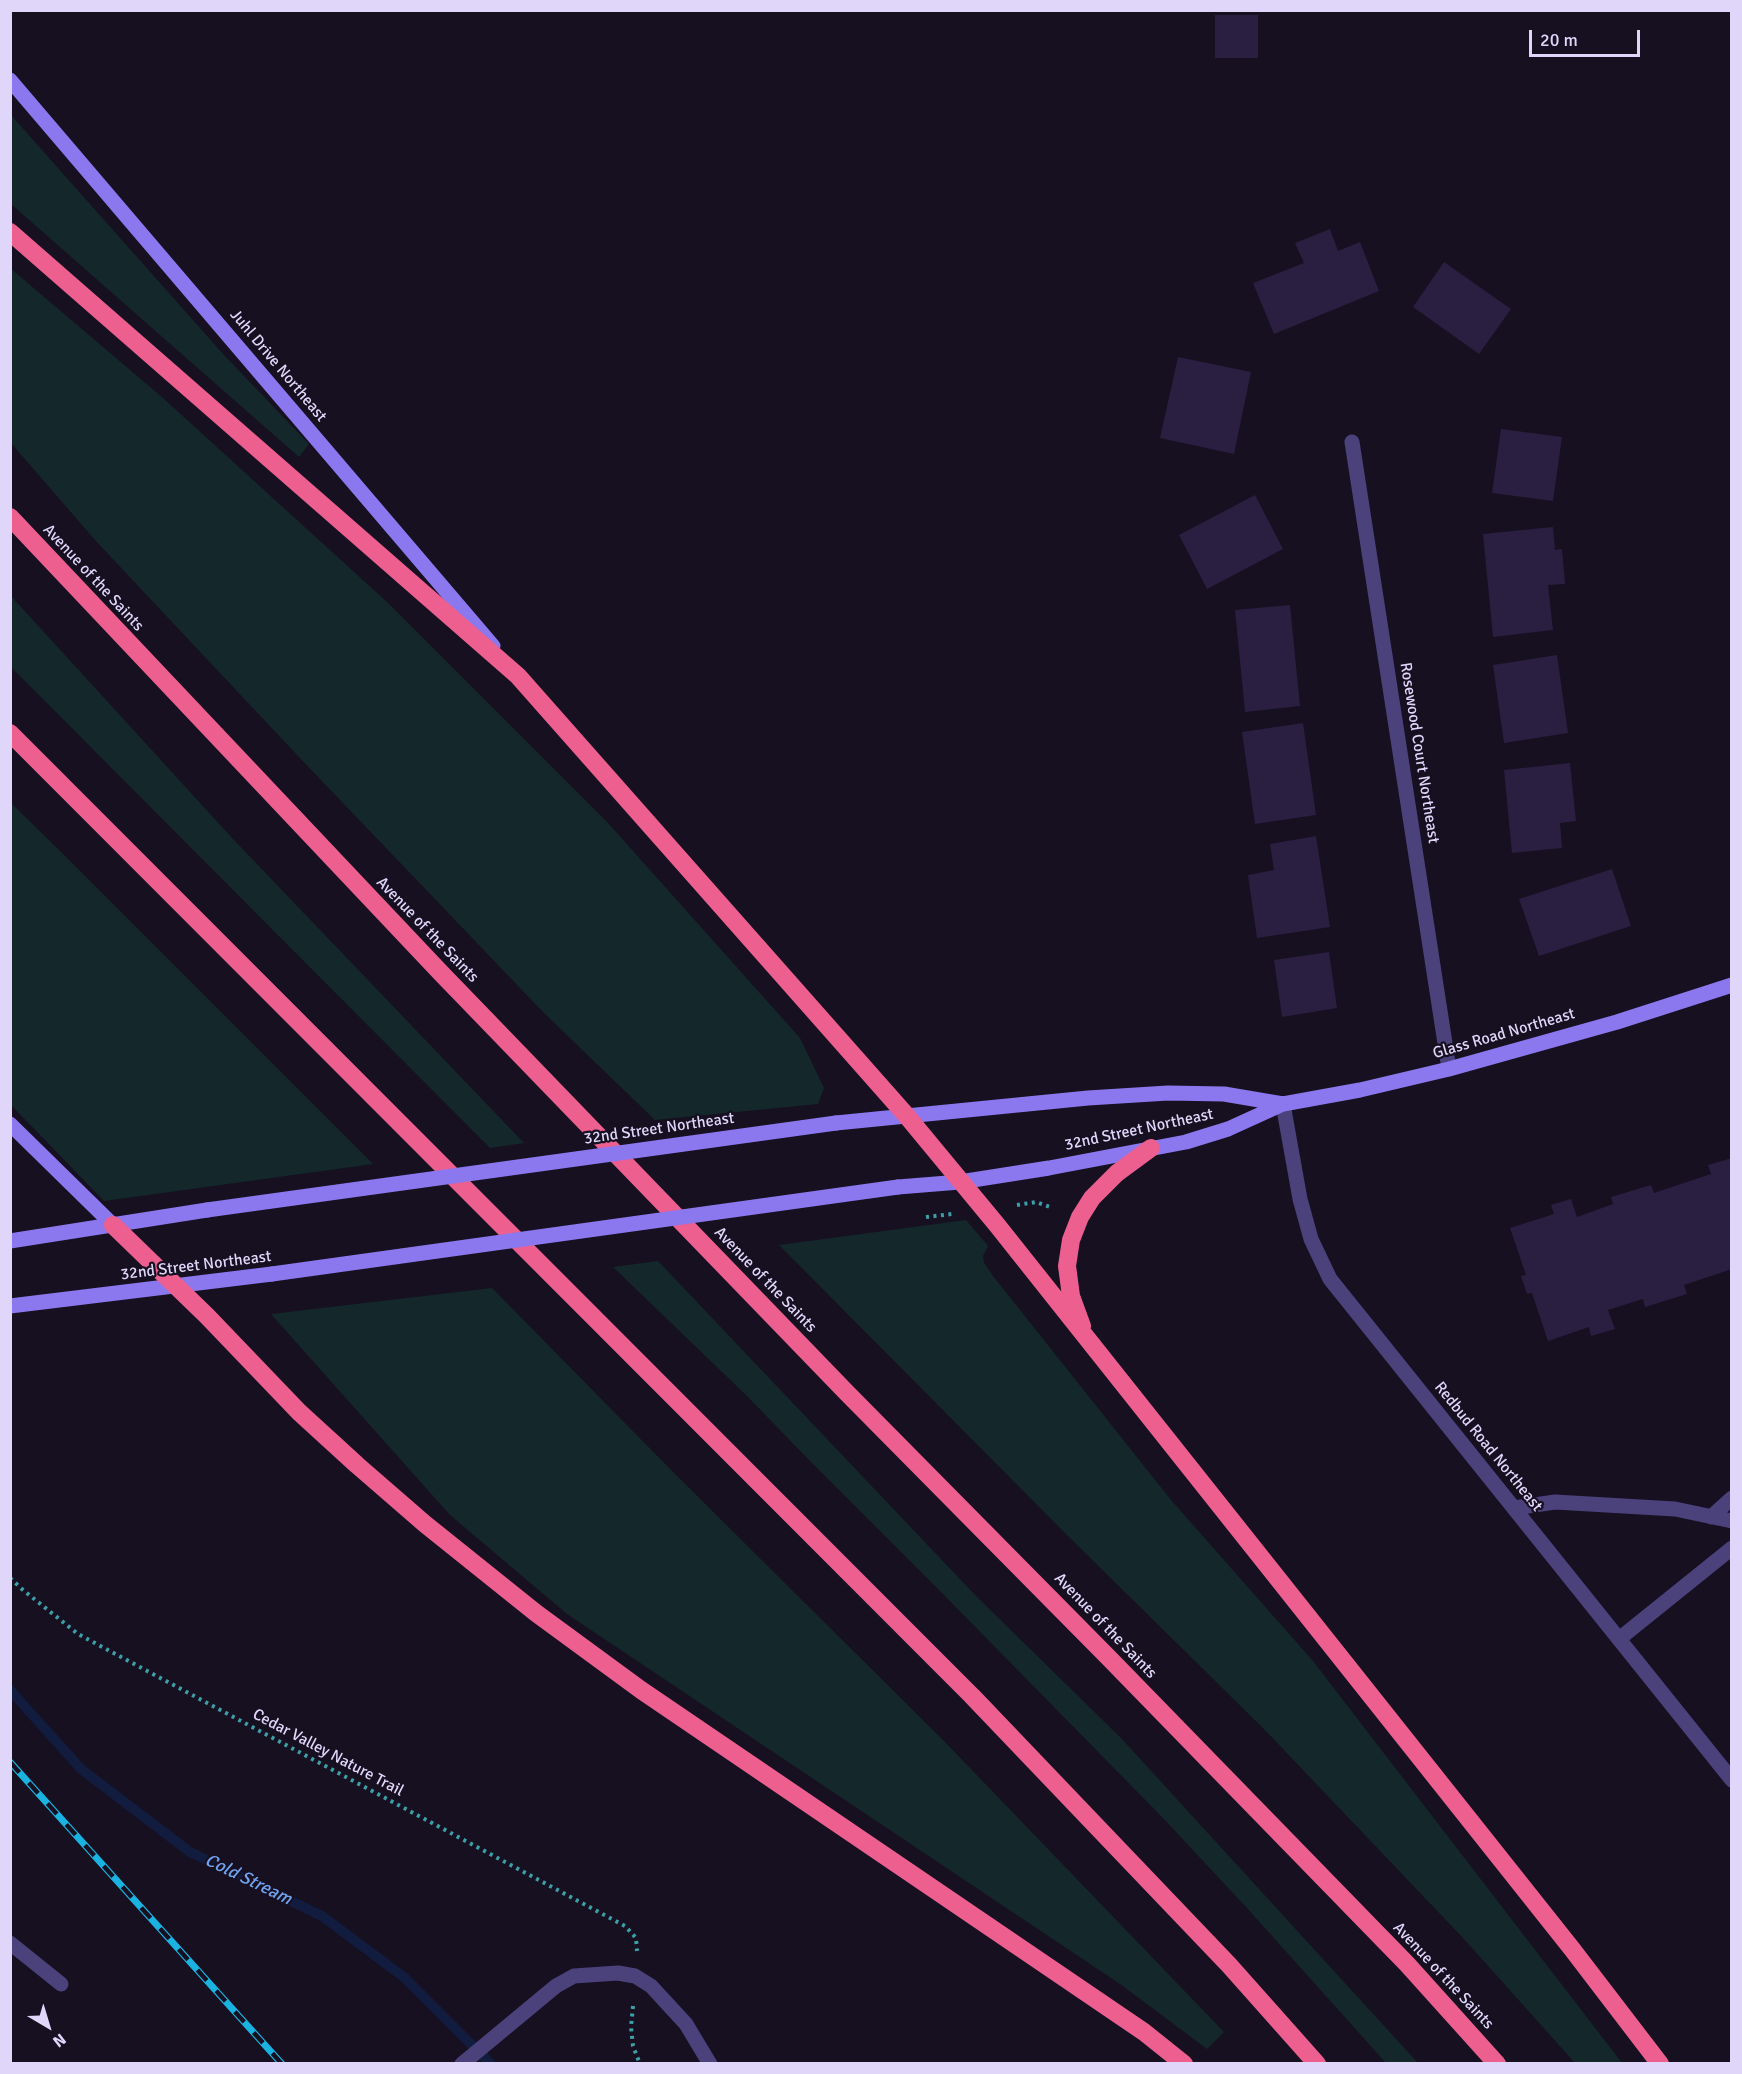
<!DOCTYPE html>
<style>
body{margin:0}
#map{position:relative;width:1742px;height:2074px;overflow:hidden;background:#161021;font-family:Signika,sans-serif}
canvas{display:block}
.frame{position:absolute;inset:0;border:12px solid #dfd6fa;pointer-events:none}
.north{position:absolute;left:18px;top:1996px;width:60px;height:60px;-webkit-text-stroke:4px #161021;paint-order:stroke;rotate:142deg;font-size:16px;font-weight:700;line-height:24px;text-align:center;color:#dfd6fa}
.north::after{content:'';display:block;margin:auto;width:21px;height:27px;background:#dfd6fa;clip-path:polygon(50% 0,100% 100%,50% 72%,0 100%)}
.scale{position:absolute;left:1529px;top:30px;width:111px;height:27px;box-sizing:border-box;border:3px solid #dfd6fa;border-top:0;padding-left:8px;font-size:18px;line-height:21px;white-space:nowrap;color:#dfd6fa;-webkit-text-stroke:4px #161021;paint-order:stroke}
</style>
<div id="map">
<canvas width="1742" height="2074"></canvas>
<div class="frame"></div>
<div class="north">N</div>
<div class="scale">20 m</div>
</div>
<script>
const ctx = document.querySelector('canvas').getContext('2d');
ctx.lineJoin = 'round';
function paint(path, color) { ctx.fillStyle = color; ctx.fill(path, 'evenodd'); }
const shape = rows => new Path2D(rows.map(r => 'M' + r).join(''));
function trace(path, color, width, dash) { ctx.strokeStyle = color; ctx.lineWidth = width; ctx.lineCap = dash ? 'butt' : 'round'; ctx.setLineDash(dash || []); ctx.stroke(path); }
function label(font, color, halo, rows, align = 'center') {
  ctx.font = font + ' Signika,sans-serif'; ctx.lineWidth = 4.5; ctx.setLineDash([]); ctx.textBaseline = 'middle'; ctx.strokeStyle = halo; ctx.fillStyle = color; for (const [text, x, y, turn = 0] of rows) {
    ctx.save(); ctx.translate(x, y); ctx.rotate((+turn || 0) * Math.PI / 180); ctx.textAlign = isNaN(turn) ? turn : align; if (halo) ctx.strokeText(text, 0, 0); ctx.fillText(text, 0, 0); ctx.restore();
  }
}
paint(shape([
 [11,115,223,354,309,444,299,457,11,204],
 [10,268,163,398,387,602,608,823,800,1038,824,1088,818,1104,655,1120,543,1012,298,756,95,540,11,443],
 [11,596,233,839,524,1143,490,1148,11,667],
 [10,802,57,848,373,1164,104,1201,11,1105],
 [966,1220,988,1246,983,1256,984,1263,993,1276,1171,1500,1313,1661,1622,2063,1575,2063,1464,1939,1263,1728,1068,1536,779,1245],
 [658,1261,977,1597,1121,1738,1418,2063,1386,2063,1247,1908,1162,1817,944,1595,810,1461,747,1396,613,1267],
 [492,1288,676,1475,944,1741,1224,2032,1207,2049,1120,1984,567,1614,450,1515,271,1314]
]), '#14282b');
trace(shape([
 [10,1690,81,1769,190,1852,322,1916,405,1978,491,2064]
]), '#111c3f', 10);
paint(shape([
 [1215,15,1258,15,1258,58,1215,58],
 [1330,229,1338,251,1360,242,1379,291,1274,334,1253,283,1304,263,1295,243],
 [1444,262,1511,309,1479,354,1413,307],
 [1178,357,1251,372,1234,454,1160,438],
 [1501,429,1562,437,1553,501,1492,493],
 [1255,495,1283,549,1207,589,1179,535],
 [1553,527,1555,550,1562,549,1565,584,1548,585,1553,630,1493,637,1483,534],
 [1290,605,1300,706,1245,712,1235,610],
 [1557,655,1568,733,1504,743,1493,665],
 [1303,723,1316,815,1255,824,1242,732],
 [1570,763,1576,821,1560,823,1562,848,1512,853,1504,770],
 [1316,836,1330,927,1257,938,1248,875,1274,870,1270,844],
 [1612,869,1631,926,1539,956,1519,899],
 [1329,952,1337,1008,1282,1017,1274,960],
 [1732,1158,1732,1269,1684,1285,1687,1294,1645,1307,1643,1299,1608,1310,1615,1329,1591,1336,1589,1327,1548,1341,1532,1293,1527,1294,1521,1276,1526,1275,1510,1228,1554,1214,1551,1205,1571,1199,1577,1217,1613,1204,1611,1197,1651,1185,1654,1193,1711,1174,1708,1165]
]), '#2a1f40');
trace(shape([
 [1017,1205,1036,1202,1053,1208],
 [926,1217,952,1214],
 [10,1578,23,1590,78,1634,625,1926,636,1938,637,1951],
 [633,2006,631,2027,633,2046,640,2064]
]), '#3d9fa7', 4, [3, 4.5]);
trace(shape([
 [1514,1508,1555,1502,1675,1509,1732,1521],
 [1711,1517,1732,1498],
 [1619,1639,1732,1548],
 [10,1943,61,1984]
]), '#4b417b', 15);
trace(shape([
 [1352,442,1449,1069],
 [1283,1104,1300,1199,1311,1239,1330,1279,1732,1780],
 [462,2064,556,1986,574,1976,618,1973,635,1976,651,1986,686,2024,710,2064]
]), '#4b417b', 15);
trace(shape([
 [10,80,493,646],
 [836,1123,1088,1098,1168,1093,1224,1094,1283,1104],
 [10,1124,113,1225],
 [898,1187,960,1182,1049,1168,1186,1142,1228,1129,1283,1104,1360,1090,1449,1069,1617,1022,1732,985],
 [10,1241,207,1210],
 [10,1306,272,1274]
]), '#8b78ef', 15);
trace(shape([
 [10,232,518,676,906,1115,997,1225,1572,1949,1660,2064],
 [10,517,440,972,847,1393,1108,1657,1407,1964,1497,2064],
 [10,733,972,1696,1229,1965,1317,2064],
 [113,1225,207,1316,299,1412,357,1465,425,1524,536,1613,641,1690,1144,2032,1184,2064],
 [1082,1326,1071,1296,1067,1266,1071,1240,1080,1217,1092,1198,1117,1173,1151,1148]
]), '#ec5f8f', 18);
const rail = shape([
 [10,1762,282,2064]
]);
trace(rail, '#1ab2e1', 7);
trace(rail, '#161021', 4.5, [14]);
trace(shape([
 [207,1210,836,1123],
 [272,1274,898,1187]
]), '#8b78ef', 15);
label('16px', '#dfd6fa', '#161021', [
 ["Juhl Drive Northeast",278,366,50],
 ["Avenue of the Saints",93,578,47],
 ["Rosewood Court Northeast",1419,753,81],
 ["Avenue of the Saints",427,930,46],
 ["Glass Road Northeast",1504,1034,-16],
 ["32nd Street Northeast",659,1129,-8],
 ["32nd Street Northeast",1139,1130,-12],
 ["32nd Street Northeast",196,1266,-7],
 ["Avenue of the Saints",765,1280,46],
 ["Redbud Road Northeast",1488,1447,51],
 ["Avenue of the Saints",1105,1626,46],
 ["Cedar Valley Nature Trail",328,1753,28],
 ["Avenue of the Saints",1443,1976,47]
]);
label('italic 18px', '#70a2ee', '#161021', [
 ["Cold Stream",248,1880,26]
]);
</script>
